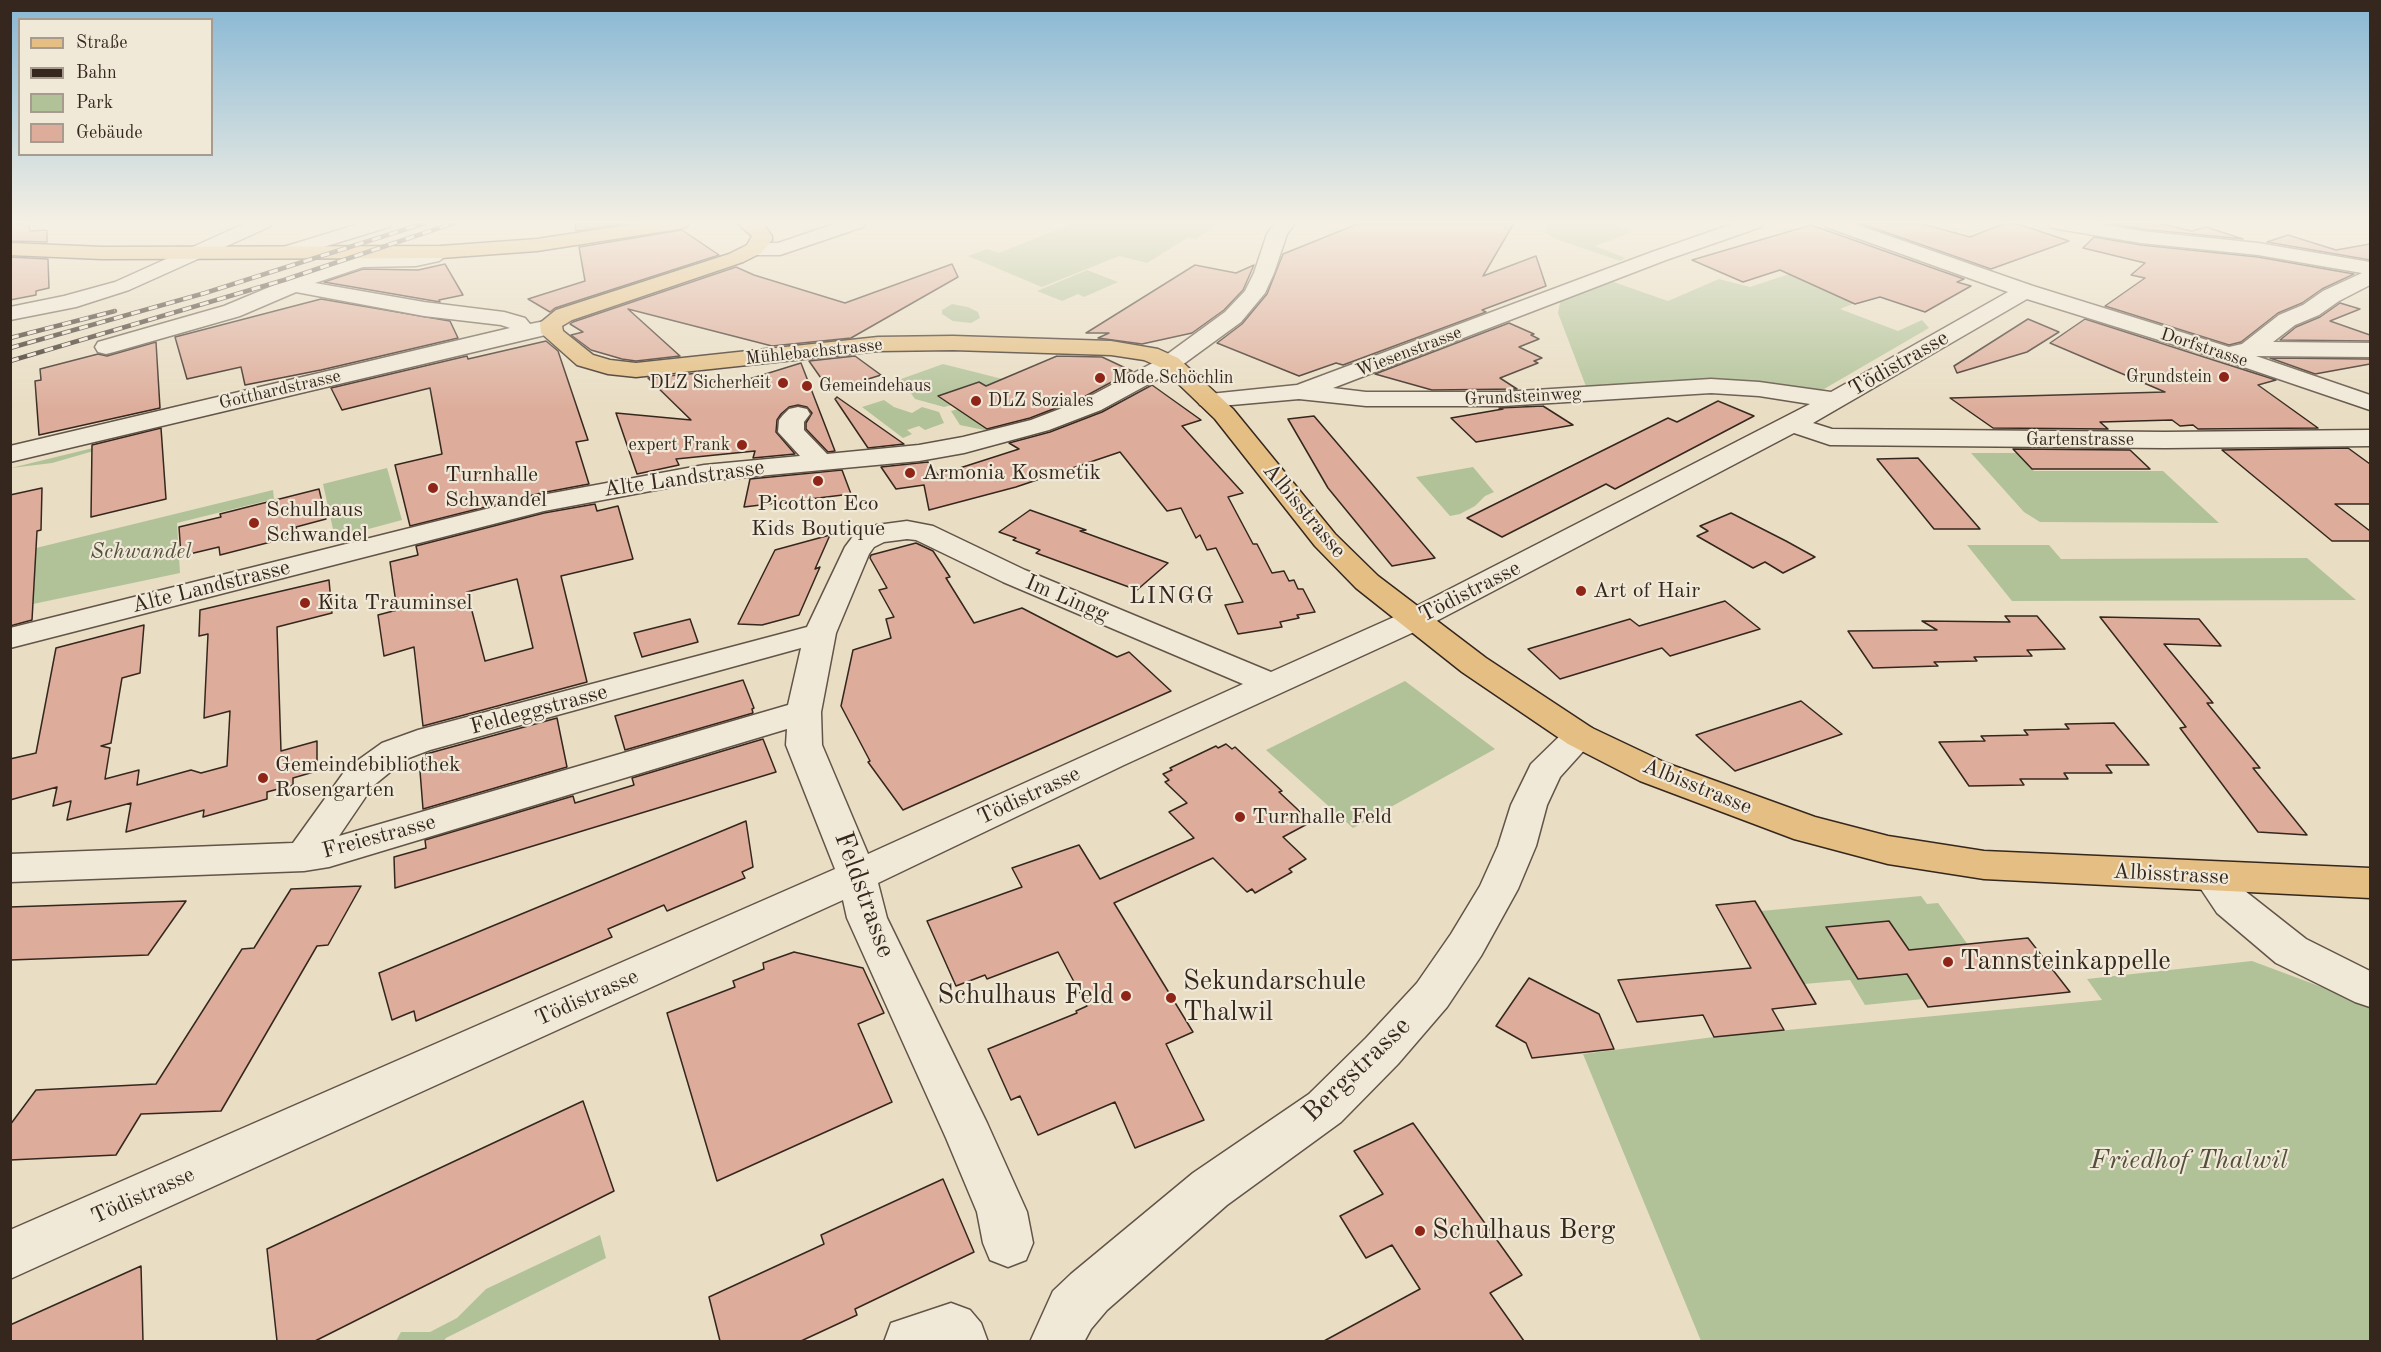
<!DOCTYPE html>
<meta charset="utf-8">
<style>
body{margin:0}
#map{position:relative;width:2381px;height:1352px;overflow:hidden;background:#e9ddc3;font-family:"Old Standard TT",serif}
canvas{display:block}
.frame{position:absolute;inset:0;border:12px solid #35271e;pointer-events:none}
.legend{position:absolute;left:18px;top:18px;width:195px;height:138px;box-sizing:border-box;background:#f1e9d8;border:2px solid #a69b8e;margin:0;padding:8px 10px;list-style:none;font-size:18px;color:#35271e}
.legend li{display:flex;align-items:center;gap:12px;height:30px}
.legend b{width:30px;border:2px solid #a69b8e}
</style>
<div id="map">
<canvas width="2381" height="1352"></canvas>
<div class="frame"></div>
<ul class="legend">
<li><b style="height:8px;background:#e4be82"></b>Straße</li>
<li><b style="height:8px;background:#35271e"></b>Bahn</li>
<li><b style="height:16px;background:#b1c298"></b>Park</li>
<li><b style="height:16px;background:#ddac9a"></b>Gebäude</li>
</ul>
</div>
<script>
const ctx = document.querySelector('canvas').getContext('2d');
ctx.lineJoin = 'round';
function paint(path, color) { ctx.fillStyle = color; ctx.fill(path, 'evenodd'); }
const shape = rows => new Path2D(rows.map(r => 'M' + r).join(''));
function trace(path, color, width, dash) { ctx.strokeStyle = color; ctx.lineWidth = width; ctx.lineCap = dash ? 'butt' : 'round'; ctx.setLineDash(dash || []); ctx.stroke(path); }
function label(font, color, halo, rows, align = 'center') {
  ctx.font = font + ' "Old Standard TT",serif'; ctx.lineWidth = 4.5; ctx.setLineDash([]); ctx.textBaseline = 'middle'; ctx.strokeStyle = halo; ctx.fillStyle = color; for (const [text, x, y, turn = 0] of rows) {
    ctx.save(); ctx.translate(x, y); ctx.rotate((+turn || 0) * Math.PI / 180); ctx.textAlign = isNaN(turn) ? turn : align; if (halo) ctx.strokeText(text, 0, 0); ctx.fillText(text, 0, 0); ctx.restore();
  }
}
paint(shape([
 [1073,223,1220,223,1196,239,1189,237,1147,263,1119,256,1042,287,968,256,987,249,999,253],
 [1549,223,1608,223,1633,232,1595,246,1626,258,1620,261,1553,238,1545,232],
 [1087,270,1118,282,1084,297,1078,294,1062,301,1037,291],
 [1795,272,1855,303,1840,309,1898,331,1922,320,1929,328,1824,389,1587,389,1558,313,1560,302,1565,299,1608,280,1668,301,1719,279,1750,287],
 [952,304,968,307,978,312,980,318,971,323,953,321,942,314,942,310],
 [943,364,1046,390,1075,403,989,431,960,425,951,411,958,409,939,397,952,405,944,407,915,399,901,379],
 [884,400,894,407,912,413,922,407,939,412,944,423,925,430,919,426,907,430,912,434,903,438,862,407],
 [118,444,52,463,11,468,97,447],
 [1971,453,2017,453,2034,471,2163,471,2219,523,2040,522,2024,512],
 [1473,467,1494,492,1485,496,1475,506,1460,514,1450,516,1416,477],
 [387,468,402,520,335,538,323,484],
 [273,490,274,499,177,523,180,573,33,604,36,548],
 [1967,545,2049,545,2061,559,2307,558,2356,600,2012,601],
 [1405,681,1495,749,1353,828,1266,750],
 [1921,896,1927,904,1938,903,1968,945,1909,950,1889,921,1827,927,1858,979,1907,974,1923,999,1865,1005,1850,980,1804,984,1761,911],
 [2252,961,2370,1005,2370,1341,1701,1341,1583,1054,1714,1037,2102,1000,2087,979],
 [600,1235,606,1258,446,1338,444,1341,396,1341,401,1332,430,1332,457,1318,486,1289]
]), '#b1c298');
const building = shape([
 [10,223,29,223,30,231,47,230,47,242,10,241,10,223],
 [575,223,626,223,576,231,575,223],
 [1360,223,1514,223,1483,276,1536,256,1546,286,1482,310,1486,312,1343,365,1336,363,1299,376,1217,343,1242,324,1267,294,1283,254,1360,223],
 [1859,223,1919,223,1970,237,2006,223,2015,223,2069,241,1991,269,1859,223],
 [2110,223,2148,223,2160,226,2162,224,2192,231,2206,227,2243,239,2141,229,2110,223],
 [1811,225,1964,279,1957,282,1971,286,1925,312,1880,297,1855,304,1780,270,1743,282,1692,260,1811,225],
 [682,230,719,255,555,308,550,312,528,299,585,281,579,247,682,230],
 [2288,235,2336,250,2370,244,2370,260,2267,242,2288,235],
 [2094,237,2141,245,2258,257,2354,274,2322,289,2302,303,2278,313,2241,342,2229,345,2105,306,2145,278,2131,275,2145,263,2083,248,2094,237],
 [10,257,48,259,49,288,36,291,36,295,10,300,10,257],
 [445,264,463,295,439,300,440,302,324,282,363,269,418,270,445,264],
 [952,264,958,277,851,338,772,346,628,309,680,356,636,361,622,359,591,350,571,335,583,332,570,324,573,322,736,267,754,275,845,303,952,264],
 [1195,265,1236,273,1254,265,1243,290,1224,310,1192,333,1142,344,1098,338,1109,333,1086,333,1195,265],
 [321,299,450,321,458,338,321,370,245,385,241,367,187,379,175,337,321,299],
 [2340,303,2360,309,2330,321,2370,335,2370,341,2280,340,2296,327,2320,317,2340,303],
 [2028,319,2059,332,2027,352,1957,373,1954,366,2028,319],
 [2085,319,2276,380,2258,385,2318,428,2198,429,2193,425,2180,426,2172,420,2100,422,2108,429,1993,428,1950,398,2165,392,2050,343,2085,319],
 [1509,323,1534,334,1531,335,1539,339,1519,347,1542,358,1534,361,1538,363,1500,378,1517,389,1432,390,1375,374,1509,323],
 [546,341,558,351,588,440,576,442,589,484,541,493,410,526,395,465,442,454,430,388,342,410,331,388,467,356,468,359,546,341],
 [156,342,160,408,39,435,35,381,41,380,40,369,98,354,107,356,156,342],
 [855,356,881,375,830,391,809,361,855,356],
 [1057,356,1102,357,1132,371,1082,398,1030,418,987,429,938,396,979,382,986,386,1057,356],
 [2270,358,2370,359,2370,364,2315,374,2270,358],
 [801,363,835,451,828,452,806,429,806,423,812,413,807,407,798,405,789,407,781,414,777,420,776,432,795,454,753,458,755,451,676,459,679,465,637,474,616,413,691,420,648,378,699,373,717,389,801,363],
 [1152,385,1201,420,1182,426,1243,493,1228,497,1253,544,1257,544,1272,573,1284,571,1289,581,1294,580,1298,589,1303,589,1315,612,1297,615,1299,618,1280,622,1282,627,1238,634,1225,605,1243,602,1216,548,1207,550,1200,535,1196,538,1181,508,1167,511,1120,452,1016,487,929,510,924,485,896,489,881,467,928,462,938,475,1019,449,1009,443,1050,432,1102,412,1152,385],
 [837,397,904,444,868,448,835,399,837,397],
 [1718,401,1754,416,1615,489,1606,484,1502,537,1467,518,1668,418,1677,422,1718,401],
 [1543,406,1573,425,1476,442,1451,418,1503,409,1499,408,1543,406],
 [1314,416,1349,457,1435,558,1392,566,1328,488,1288,419,1314,416],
 [161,428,166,499,91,517,92,445,161,428],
 [2348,448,2370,464,2370,504,2335,504,2370,531,2370,541,2332,541,2222,450,2348,448],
 [2013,449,2130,450,2150,469,2032,469,2013,449],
 [1918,458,1980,529,1934,529,1877,459,1918,458],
 [842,470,851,494,744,507,750,479,842,470],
 [42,488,41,530,37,531,32,620,10,626,10,495,42,488],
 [319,489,326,519,296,527,298,535,220,555,219,547,181,556,179,527,221,517,220,514,319,489],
 [595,504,597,511,618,506,633,559,561,576,587,682,423,726,414,647,384,656,378,615,397,610,390,562,418,555,416,546,544,513,595,504],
 [517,579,533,648,485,661,467,592,517,579],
 [1030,510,1086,530,1080,531,1168,563,1137,590,1036,553,1040,550,1013,540,1016,538,999,532,1030,510],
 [1731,513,1786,541,1815,557,1783,573,1765,562,1753,568,1697,536,1708,531,1700,526,1731,513],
 [830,535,815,569,820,567,799,615,762,625,738,624,775,550,830,535],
 [916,543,933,551,950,577,946,578,974,623,1022,608,1117,657,1129,652,1171,691,903,810,868,762,870,761,841,706,853,650,891,638,886,619,894,617,879,590,887,588,870,558,871,555,916,543],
 [329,580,332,613,277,627,281,751,317,741,317,771,293,778,293,785,267,792,267,799,203,817,204,810,126,832,131,803,67,820,71,801,53,806,57,787,10,800,10,759,36,753,56,648,144,625,140,673,122,678,111,743,101,746,110,748,105,779,139,770,137,785,191,770,201,773,227,766,230,711,204,718,208,634,199,636,200,610,329,580],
 [1725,601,1760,629,1670,656,1662,648,1560,679,1528,649,1630,619,1639,626,1725,601],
 [2005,616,2037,616,2065,649,2027,650,2032,656,1974,657,1977,661,1934,662,1938,666,1873,668,1848,631,1937,630,1922,621,2010,622,2005,616],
 [2100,617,2199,619,2221,646,2164,644,2213,703,2207,703,2260,768,2253,768,2307,835,2258,832,2180,728,2186,727,2100,617],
 [690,619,698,642,642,657,634,633,690,619],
 [743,680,754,708,752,709,753,713,625,750,615,716,743,680],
 [1801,701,1842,734,1735,771,1696,735,1801,701],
 [557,718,567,767,423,809,420,771,427,769,426,754,557,718],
 [2114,723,2149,765,2106,765,2112,773,2064,773,2068,779,2020,779,2024,785,1969,786,1939,742,1985,741,1981,736,2028,735,2024,730,2069,729,2065,724,2114,723],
 [763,739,776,772,395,888,394,857,426,848,425,840,573,796,575,803,634,785,632,778,763,739],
 [1226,744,1232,749,1235,747,1282,791,1279,792,1311,822,1283,837,1306,859,1289,869,1292,872,1255,893,1252,889,1247,892,1213,858,1114,903,1193,1032,1166,1044,1204,1120,1135,1148,1115,1102,1038,1135,1020,1096,1011,1100,988,1049,1077,1013,1076,1011,1087,1006,1058,952,987,979,985,975,956,986,927,921,1022,887,1012,868,1079,845,1100,879,1194,838,1169,812,1187,803,1165,782,1169,780,1163,774,1172,770,1170,768,1216,746,1218,748,1226,744],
 [746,821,753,867,742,872,745,878,667,911,664,905,608,929,612,937,416,1021,414,1011,392,1020,379,973,746,821],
 [361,886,328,945,317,946,221,1111,141,1114,116,1155,10,1160,10,1125,36,1090,156,1084,242,949,254,948,291,889,361,886],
 [186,901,148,955,10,960,10,907,186,901],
 [1755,901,1816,1004,1772,1009,1784,1030,1714,1037,1703,1015,1637,1022,1618,980,1751,968,1716,905,1755,901],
 [1889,921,1909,950,2028,938,2070,992,1928,1007,1907,974,1858,979,1826,927,1889,921],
 [794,952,863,968,884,1013,858,1024,892,1102,717,1181,667,1013,735,987,733,981,764,969,763,963,794,952],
 [1529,978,1599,1014,1614,1049,1532,1058,1526,1043,1496,1026,1529,978],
 [583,1101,614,1191,315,1341,277,1341,267,1249,583,1101],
 [1413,1123,1522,1275,1490,1293,1524,1341,1324,1341,1420,1289,1392,1245,1366,1258,1340,1216,1383,1194,1354,1151,1413,1123],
 [943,1179,974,1252,855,1309,857,1315,801,1341,720,1341,709,1297,824,1244,821,1235,943,1179],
 [141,1266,143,1341,10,1341,10,1325,141,1266]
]);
paint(building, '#ddac9a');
trace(building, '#35271e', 1.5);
const minor = shape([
 [246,223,272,223,269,227,129,290,76,307,10,320,10,307,64,296,115,282,246,223],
 [362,223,392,223,389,227,294,256,280,256,277,252,280,248,362,223],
 [837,223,866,223,863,227,780,255,754,255,747,253,744,249,747,245,754,243,778,243,837,223],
 [1275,223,1295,223,1287,234,1274,273,1265,293,1241,322,1178,368,1101,410,1049,430,964,453,919,461,704,481,544,511,10,648,10,628,542,495,704,465,800,456,778,432,779,420,783,415,789,409,798,407,807,409,810,414,804,422,804,430,827,454,919,445,963,437,1031,420,1083,400,1162,358,1225,312,1245,291,1254,273,1267,234,1275,223],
 [1735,223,1764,223,1761,227,1666,260,1333,388,1366,392,1503,392,1711,379,1759,382,1831,392,2008,292,1826,227,1823,223,1852,223,2033,286,2229,347,2242,344,2279,315,2303,305,2323,291,2362,273,2258,255,2141,243,2058,229,2051,227,2048,223,2093,223,2141,231,2258,243,2370,262,2370,285,2339,301,2319,315,2295,325,2273,342,2370,343,2370,357,2256,356,2370,395,2370,410,2220,359,2027,299,1813,423,1832,429,2165,432,2370,430,2370,446,2165,448,1830,445,1794,433,1425,627,1124,765,878,883,887,918,987,1123,1027,1212,1033,1243,1026,1260,1008,1267,990,1260,983,1243,977,1212,946,1138,847,918,843,900,10,1279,10,1230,835,869,786,745,787,729,329,867,304,871,10,882,10,854,293,843,347,768,382,743,418,730,807,627,845,547,854,535,877,525,907,521,933,526,1025,570,1271,672,1403,613,1810,404,1759,396,1711,393,1503,406,1366,406,1299,399,1209,407,1200,405,1197,400,1200,395,1297,385,1652,252,1735,223],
 [907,539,916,540,1003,582,1243,684,868,854,822,745,821,712,836,633,869,554,874,547,884,542,907,539],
 [801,648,788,705,339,836,373,786,406,759,430,750,801,648],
 [441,246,448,248,451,252,439,261,416,266,363,267,315,283,424,302,504,312,525,318,530,324,550,320,558,322,561,327,558,332,10,462,10,446,510,328,501,325,424,316,296,292,240,316,114,352,106,354,98,352,95,347,98,342,224,306,301,274,354,257,416,254,441,246],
 [1580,724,1592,728,1597,736,1560,777,1547,805,1536,846,1518,889,1481,956,1447,1007,1398,1064,1341,1122,1227,1205,1107,1310,1091,1329,1084,1342,1030,1342,1053,1291,1071,1274,1193,1173,1309,1094,1366,1038,1417,983,1451,934,1480,886,1498,846,1511,805,1531,764,1568,728,1580,724],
 [2213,862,2227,867,2245,891,2306,939,2370,971,2370,1007,2355,1002,2276,963,2217,913,2193,877,2199,867,2213,862],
 [951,1303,970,1310,981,1323,988,1342,884,1342,891,1323,951,1303]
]);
const major = shape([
 [641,223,689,223,686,227,679,229,537,251,441,258,102,259,10,255,10,243,102,247,441,246,537,239,641,223],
 [737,223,763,223,772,236,772,240,761,253,743,262,572,320,562,326,563,331,593,355,610,360,636,363,878,337,953,336,1111,341,1158,349,1178,358,1233,409,1335,534,1378,576,1486,658,1592,728,1666,763,1815,817,1888,836,1984,851,2370,868,2370,898,1984,879,1888,864,1794,839,1640,781,1568,744,1462,672,1356,588,1315,546,1215,419,1162,368,1144,360,1111,355,953,350,878,351,636,377,608,374,577,365,541,333,540,323,556,310,729,254,747,245,752,236,737,223]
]);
trace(minor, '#625447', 3);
trace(major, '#35271e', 3);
paint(minor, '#f1e9d8');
paint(major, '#e4be82');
const rail = shape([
 [10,338,115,311],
 [10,348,205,293,425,223],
 [10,361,284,280,454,223]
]);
trace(rail, '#35271e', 4.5);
trace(rail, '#f1e9d8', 3, [9]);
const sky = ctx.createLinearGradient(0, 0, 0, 412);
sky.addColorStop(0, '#87b7d4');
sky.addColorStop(0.54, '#f5f0e4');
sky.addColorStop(1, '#f5f0e400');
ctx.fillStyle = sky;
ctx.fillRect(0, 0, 2381, 412);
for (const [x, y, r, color] of [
 [2224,377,6,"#8f2418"],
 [1100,378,6,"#8f2418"],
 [783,383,6,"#8f2418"],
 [807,386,6,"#8f2418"],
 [976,401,6,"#8f2418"],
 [742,445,6,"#8f2418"],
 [910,473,6,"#8f2418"],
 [818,481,6,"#8f2418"],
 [433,488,6,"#8f2418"],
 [254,523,6,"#8f2418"],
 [1581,591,6,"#8f2418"],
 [305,603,6,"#8f2418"],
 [263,778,6,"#8f2418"],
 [1240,817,6,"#8f2418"],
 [1948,962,6,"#8f2418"],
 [1126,996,6,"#8f2418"],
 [1171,998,6,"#8f2418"],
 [1420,1231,6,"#8f2418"]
]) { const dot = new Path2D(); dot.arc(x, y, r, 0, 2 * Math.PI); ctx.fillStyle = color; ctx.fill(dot); trace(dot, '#f1e9d8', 2); }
label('18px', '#35271e', '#f1e9d8', [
 ["Dorfstrasse",2204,348,18],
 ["Mühlebachstrasse",814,352,-6],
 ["Wiesenstrasse",1409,352,-21],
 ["Gotthardstrasse",280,390,-13],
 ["Grundsteinweg",1523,397,-3],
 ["Gartenstrasse",2080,440]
]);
label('18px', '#35271e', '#f1e9d8', [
 ["Grundstein",2212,377],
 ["Mode Schöchlin",1112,378,"left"],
 ["DLZ Sicherheit",771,383],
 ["Gemeindehaus",819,386,"left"],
 ["DLZ Soziales",988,401,"left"],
 ["expert Frank",730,445]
], 'right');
label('22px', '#35271e', '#f1e9d8', [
 ["Tödistrasse",1899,364,-30],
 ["Alte Landstrasse",684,479,-8],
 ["Albisstrasse",1304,511,50],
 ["Alte Landstrasse",211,587,-14],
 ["Tödistrasse",1470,592,-27],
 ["Im Lingg",1067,599,23],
 ["Feldeggstrasse",539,710,-15],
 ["Albisstrasse",1697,787,22],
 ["Tödistrasse",1029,796,-25],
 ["Freiestrasse",379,837,-15],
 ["Albisstrasse",2171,875,3],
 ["Tödistrasse",587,998,-24],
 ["Tödistrasse",143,1196,-24]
]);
label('22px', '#35271e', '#f1e9d8', [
 ["Armonia Kosmetik",922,473],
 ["Turnhalle",445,475],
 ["Schwandel",445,500],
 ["Picotton Eco",818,504,"center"],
 ["Kids Boutique",818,529,"center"],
 ["Schulhaus",266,510],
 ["Schwandel",266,535],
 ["Art of Hair",1593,591],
 ["Kita Trauminsel",317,603],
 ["Gemeindebibliothek",275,765],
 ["Rosengarten",275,790],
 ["Turnhalle Feld",1252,817]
], 'left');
label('italic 22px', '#544e3c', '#f1e9d8', [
 ["Schwandel",141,552]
]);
ctx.letterSpacing = '1.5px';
label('24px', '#35271e', '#f1e9d8', [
 ["LINGG",1172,597]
]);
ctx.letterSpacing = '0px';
label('27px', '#35271e', '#f1e9d8', [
 ["Feldstrasse",864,895,70],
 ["Bergstrasse",1357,1070,-44]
]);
label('27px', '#35271e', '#f1e9d8', [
 ["Tannsteinkappelle",1960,962],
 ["Sekundarschule",1183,982],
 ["Thalwil",1183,1013],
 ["Schulhaus Feld",1114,996,"right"],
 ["Schulhaus Berg",1432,1231]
], 'left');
label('italic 27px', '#544e3c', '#f1e9d8', [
 ["Friedhof Thalwil",2189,1161]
]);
</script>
